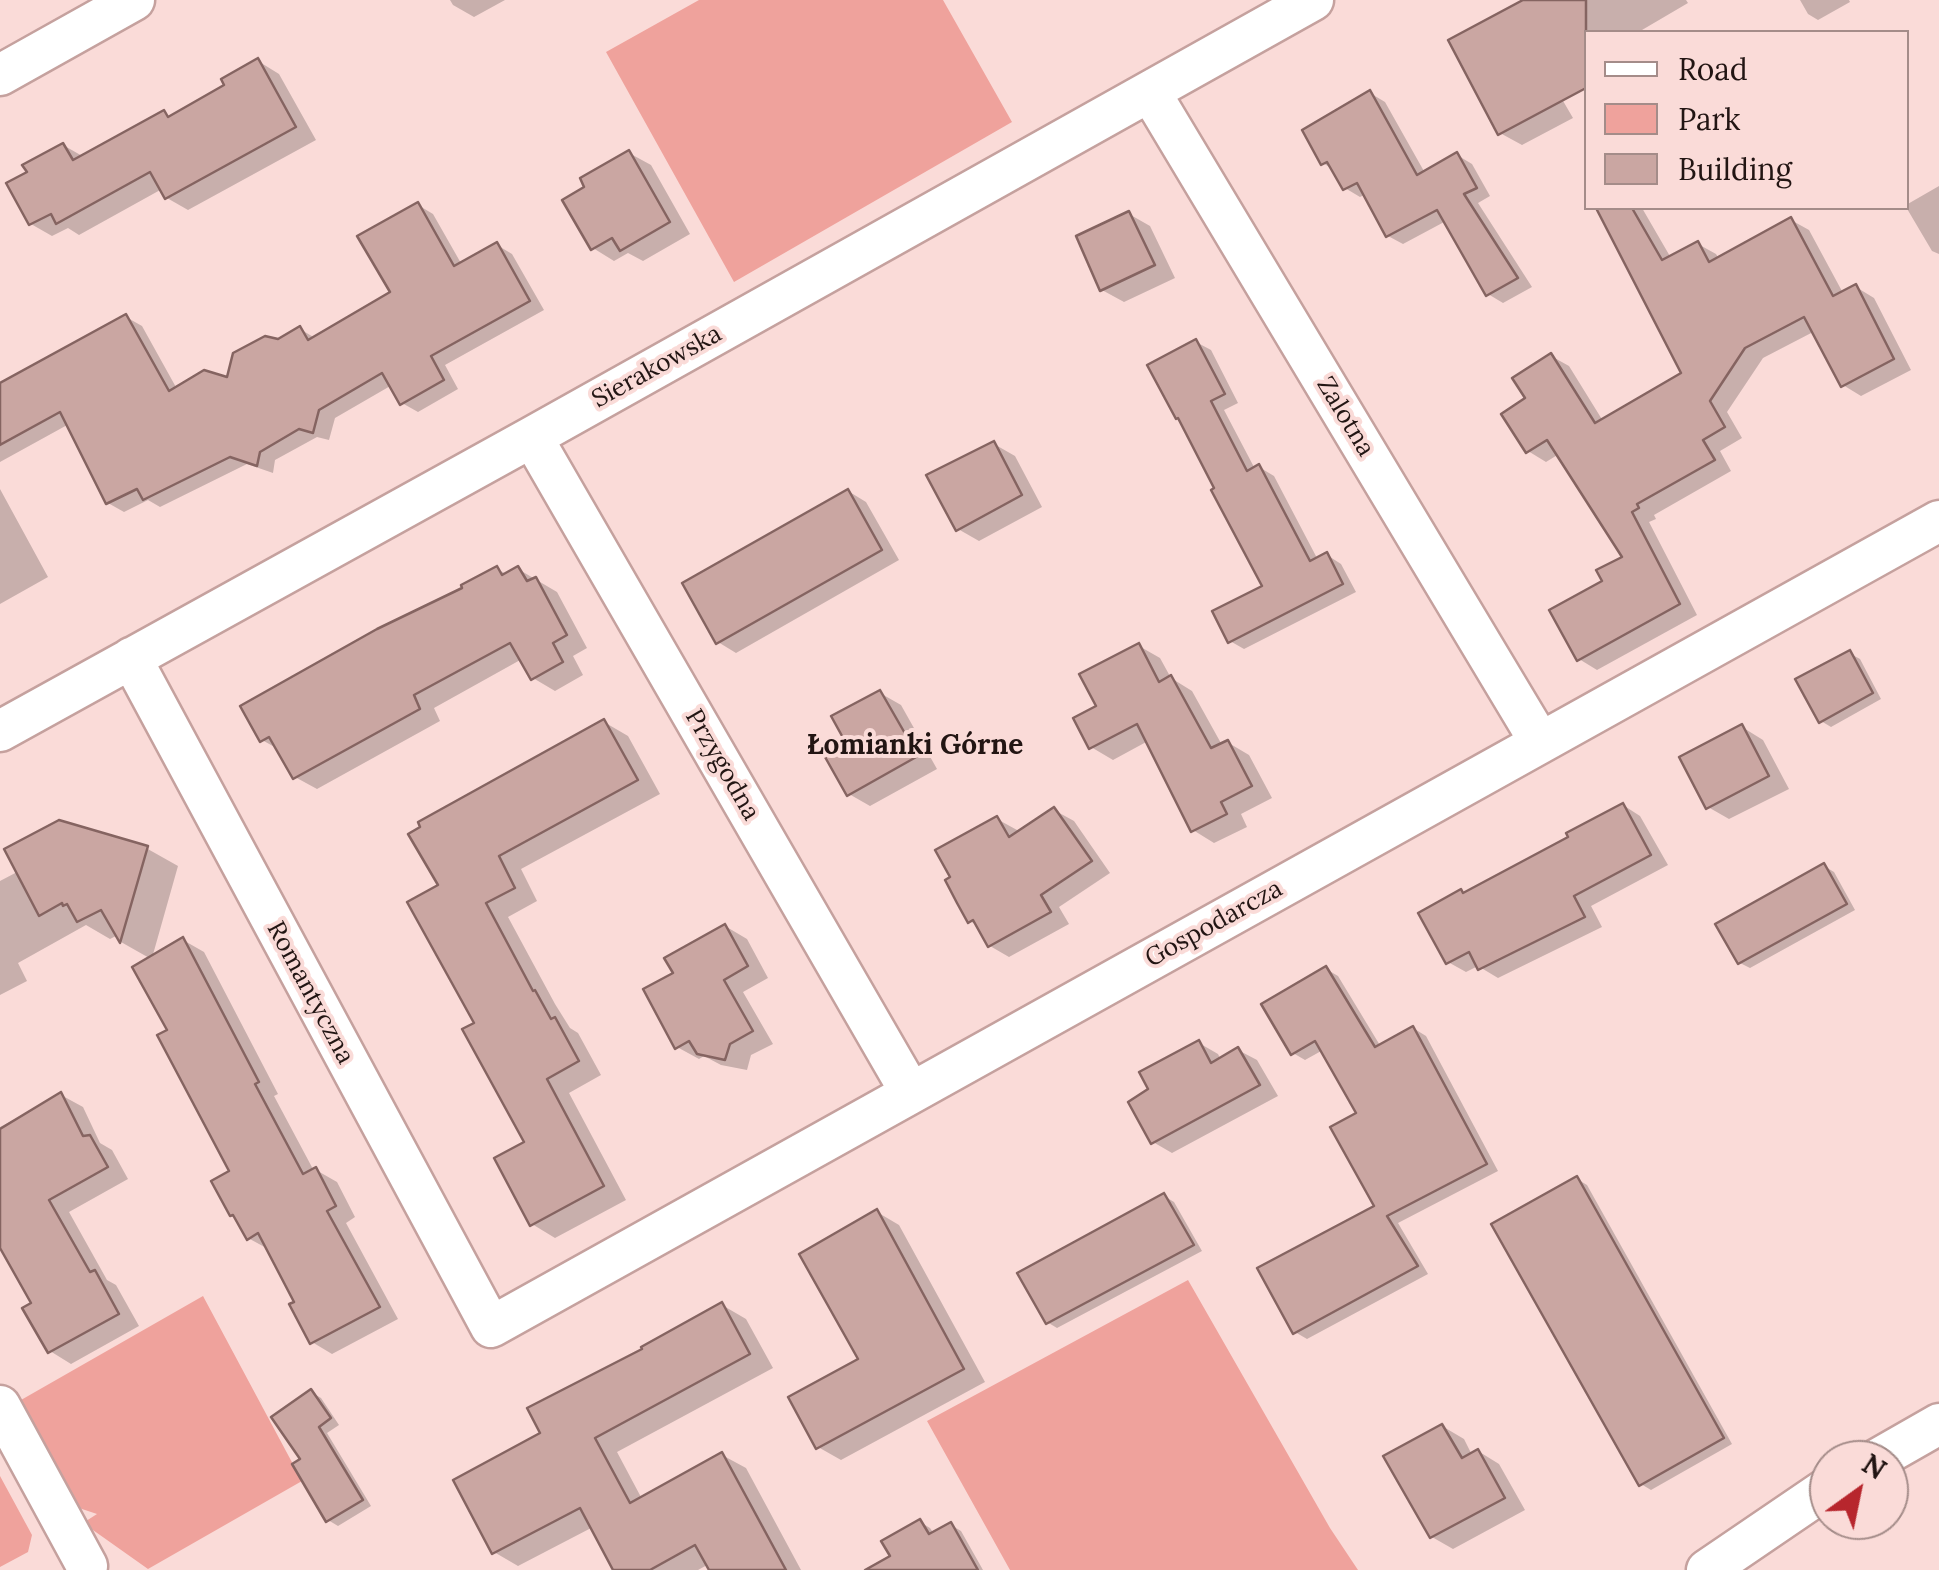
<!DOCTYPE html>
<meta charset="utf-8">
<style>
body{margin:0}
#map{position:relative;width:1939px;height:1570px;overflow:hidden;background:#fadbd8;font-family:Lora,serif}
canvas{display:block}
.legend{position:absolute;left:1584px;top:30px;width:325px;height:180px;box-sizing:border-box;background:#fadbd8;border:2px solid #a48c89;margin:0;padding:12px 18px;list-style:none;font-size:30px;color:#221513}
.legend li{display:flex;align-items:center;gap:20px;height:50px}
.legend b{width:50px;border:2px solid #a48c89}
.north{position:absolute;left:1809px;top:1440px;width:100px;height:100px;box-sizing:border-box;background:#fadbd8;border:2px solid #a48c89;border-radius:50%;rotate:33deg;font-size:28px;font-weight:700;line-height:40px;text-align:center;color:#221513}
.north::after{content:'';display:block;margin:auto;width:35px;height:45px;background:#b7262d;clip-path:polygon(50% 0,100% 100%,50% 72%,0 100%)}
</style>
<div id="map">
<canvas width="1939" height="1570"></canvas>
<ul class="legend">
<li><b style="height:12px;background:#fff"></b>Road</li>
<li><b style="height:28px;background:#efa29c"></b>Park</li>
<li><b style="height:28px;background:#caa6a2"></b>Building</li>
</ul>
<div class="north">N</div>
</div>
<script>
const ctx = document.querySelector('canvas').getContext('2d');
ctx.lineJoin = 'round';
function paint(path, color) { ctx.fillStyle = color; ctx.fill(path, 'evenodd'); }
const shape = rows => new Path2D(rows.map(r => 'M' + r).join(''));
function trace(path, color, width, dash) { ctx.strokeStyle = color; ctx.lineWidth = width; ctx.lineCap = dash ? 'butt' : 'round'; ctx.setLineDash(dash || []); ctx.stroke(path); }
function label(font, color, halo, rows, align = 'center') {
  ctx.font = font + ' Lora,serif'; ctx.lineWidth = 8; ctx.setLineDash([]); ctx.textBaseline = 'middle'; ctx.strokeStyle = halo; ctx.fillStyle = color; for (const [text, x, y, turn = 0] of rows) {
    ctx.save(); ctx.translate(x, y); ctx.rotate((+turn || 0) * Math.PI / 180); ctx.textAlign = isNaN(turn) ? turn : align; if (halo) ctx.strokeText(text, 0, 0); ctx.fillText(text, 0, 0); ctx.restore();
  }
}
paint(shape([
 [699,0,943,0,1012,122,734,282,606,52],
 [1188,1280,1330,1528,1358,1570,1010,1570,927,1421],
 [203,1296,302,1481,148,1569,83,1523,97,1514,79,1508,21,1400],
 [0,1476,32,1535,28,1552,0,1567]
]), '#efa29c');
paint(shape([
 [450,0,505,0,474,17,453,5],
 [1544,0,1686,0,1688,3,1642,30,1644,32,1586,32,1586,78,1559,94,1573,118,1522,145,1500,133],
 [1800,0,1849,0,1850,2,1818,20,1808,14],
 [258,61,279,74,316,140,188,210,167,198,162,189,79,235,68,228,52,236,31,224,30,173,63,145,84,157,164,113,171,118,228,86],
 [1370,93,1385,102,1425,173,1457,155,1472,164,1490,196,1478,203,1532,287,1503,303,1488,294,1446,221,1403,244,1388,236,1366,194,1360,197,1345,188,1334,170,1323,163],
 [629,153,651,165,690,234,643,261,628,253,614,261,593,248,587,188],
 [1939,186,1939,254,1932,251,1906,207,1906,205],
 [418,205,433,214,462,265,497,245,512,254,544,310,445,365,458,389,418,412,402,403,392,385,335,418,329,440,317,437,275,460,273,473,247,464,160,507,148,500,124,512,108,503,69,424,0,462,0,386,126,317,142,326,177,389,229,380,278,342,300,329,315,338,393,293],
 [1599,208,1642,208,1671,258,1698,244,1716,254,1719,259,1791,220,1809,230,1843,293,1856,287,1874,298,1911,370,1861,396,1843,385,1815,331,1763,358,1727,412,1742,438,1720,451,1731,471,1654,515,1656,519,1649,522,1697,615,1597,670,1579,659,1605,582,1626,558,1559,454,1546,462,1528,451,1528,399,1551,356,1569,366,1603,421,1685,374],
 [1129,214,1150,226,1175,278,1124,302,1102,290],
 [1196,342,1211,350,1238,403,1224,410,1255,469,1259,467,1274,476,1318,560,1327,555,1341,564,1356,592,1244,649,1230,641,1265,587,1217,489],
 [994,444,1015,456,1042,507,979,541,958,529],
 [0,489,48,577,0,604],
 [848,491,866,502,899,560,736,653,718,642],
 [497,569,508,575,518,569,557,592,587,648,573,656,583,675,555,691,533,678,522,659,434,708,440,721,317,789,295,777,280,750,262,740,466,589],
 [1139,646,1160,658,1171,678,1192,691,1222,745,1227,742,1249,755,1272,798,1241,814,1247,827,1214,843,1193,830,1148,741,1113,760,1091,747,1099,707],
 [1849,653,1860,659,1881,699,1831,727,1821,721],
 [880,693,901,705,937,769,870,806,849,794,850,746],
 [604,722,628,736,660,794,521,869,537,901,508,917,555,1004,570,1028,578,1033,601,1075,569,1093,626,1200,555,1238,532,1224,528,1143,477,1024,441,886],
 [1742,727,1763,740,1789,789,1729,819,1708,807],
 [1623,805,1640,816,1668,865,1591,906,1602,927,1498,978,1478,966,1466,972,1448,962,1465,895,1571,838],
 [1054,810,1074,821,1110,873,1059,907,1069,924,1009,957,990,946,980,927,970,921,997,819,1017,830,1019,834],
 [146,848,178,866,152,958,183,940,204,952,278,1094,274,1096,314,1171,316,1170,337,1182,355,1217,346,1223,398,1319,332,1354,312,1342,298,1303,270,1250,248,1238,238,1218,232,1215,232,1172,170,1031,151,959,121,942,118,935,110,939,86,925,18,963,27,981,0,995,0,881,19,871],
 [1824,866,1834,872,1855,910,1750,968,1740,963],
 [725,926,747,939,768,978,743,992,773,1044,751,1055,747,1070,721,1065,704,1056,699,1059,677,1047,676,974],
 [1326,969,1338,976,1381,1047,1413,1028,1426,1036,1498,1171,1398,1223,1428,1274,1307,1339,1295,1332,1377,1207,1360,1114,1323,1050,1305,1060,1293,1053],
 [1199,1043,1218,1054,1221,1060,1238,1050,1257,1060,1278,1096,1172,1153,1153,1142,1152,1090],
 [61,1095,83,1107,100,1143,112,1150,128,1179,69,1212,107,1280,116,1285,139,1326,71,1364,50,1351,34,1304,0,1243,0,1127],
 [1577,1179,1587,1185,1732,1444,1651,1490,1641,1484],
 [1164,1196,1174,1202,1202,1251,1057,1328,1047,1322],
 [877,1212,899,1225,985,1382,841,1460,818,1447,862,1360],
 [722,1305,746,1319,773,1368,617,1452,642,1499,722,1455,746,1468,801,1570,712,1570,709,1564,698,1570,616,1570,593,1527,518,1566,494,1552,543,1434,646,1350],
 [311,1392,321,1398,339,1425,327,1433,371,1506,338,1526,328,1520,304,1460],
 [1442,1426,1464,1439,1472,1455,1478,1451,1499,1464,1525,1510,1453,1549,1432,1537],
 [920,1522,930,1528,934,1534,951,1525,961,1531,983,1570,901,1570]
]), '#0003');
const building = shape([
 [1523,0,1586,0,1586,88,1498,135,1448,40,1523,0],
 [258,58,296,127,165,199,150,172,56,224,51,214,29,225,6,183,27,172,22,165,63,143,73,160,164,110,168,117,224,85,221,79,258,58],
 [1370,90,1417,175,1457,152,1477,188,1464,194,1518,278,1486,296,1437,210,1386,237,1357,183,1343,190,1327,162,1321,165,1302,130,1370,90],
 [629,150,670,222,620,251,612,238,591,250,562,200,584,187,580,178,629,150],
 [418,202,454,266,497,242,530,301,431,356,444,380,400,405,382,373,319,410,313,433,299,429,260,452,257,466,230,457,143,500,137,489,106,504,60,412,0,445,0,383,126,314,169,391,204,370,227,377,233,353,265,336,278,339,300,326,308,340,390,292,357,236,418,202],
 [1596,208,1632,208,1662,260,1698,241,1709,262,1791,217,1833,296,1856,284,1894,359,1841,387,1804,317,1745,348,1710,401,1725,427,1703,440,1715,460,1637,504,1639,508,1632,512,1680,604,1577,661,1549,610,1602,581,1596,570,1622,557,1547,440,1526,453,1501,414,1525,398,1512,378,1551,353,1595,423,1681,373,1596,208],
 [1129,211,1155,265,1100,291,1076,236,1129,211],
 [1196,339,1225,394,1211,401,1247,471,1259,464,1310,561,1327,552,1343,584,1228,643,1212,611,1262,586,1211,490,1214,488,1178,418,1176,419,1147,365,1196,339],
 [994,441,1022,495,956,531,926,475,994,441],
 [848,489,882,550,716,644,682,583,848,489],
 [497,566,502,575,518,566,527,581,536,577,567,635,553,643,563,662,531,680,510,643,414,695,420,709,293,779,269,737,260,742,240,706,377,629,462,588,461,585,497,566],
 [1139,643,1159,682,1171,675,1211,748,1228,740,1252,786,1221,802,1227,814,1191,832,1137,724,1089,749,1073,718,1096,706,1079,674,1139,643],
 [1850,650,1873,693,1819,723,1795,679,1850,650],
 [880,690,918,756,847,796,825,757,847,745,831,716,880,690],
 [604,719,638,780,499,856,515,888,486,903,533,991,535,990,551,1019,555,1017,579,1061,547,1079,604,1186,530,1226,494,1158,524,1142,462,1029,474,1023,407,902,438,885,408,834,420,827,418,822,604,719],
 [1742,724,1769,776,1706,809,1679,757,1742,724],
 [1623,803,1651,855,1574,896,1585,917,1478,970,1469,952,1446,964,1418,913,1461,889,1463,893,1568,837,1566,833,1623,803],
 [1054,807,1092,861,1041,895,1051,912,988,947,973,920,968,923,957,903,945,880,950,877,935,850,997,816,1009,837,1054,807],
 [59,820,148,846,120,943,101,910,77,922,67,904,63,906,62,903,39,916,4,849,59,820],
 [1824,863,1847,904,1738,964,1715,924,1824,863],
 [725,924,748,966,724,980,753,1031,730,1044,725,1060,697,1054,689,1041,675,1049,643,989,673,973,664,958,725,924],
 [183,937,259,1082,255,1084,303,1174,316,1167,336,1206,327,1211,380,1307,310,1344,289,1304,294,1302,258,1233,247,1240,233,1215,230,1216,211,1181,229,1171,157,1035,167,1030,132,967,183,937],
 [1326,966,1375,1047,1413,1026,1487,1164,1387,1216,1418,1266,1293,1334,1257,1268,1374,1206,1330,1127,1356,1113,1315,1041,1291,1055,1261,1004,1326,966],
 [1199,1040,1211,1063,1238,1047,1260,1085,1151,1144,1128,1102,1148,1089,1139,1072,1199,1040],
 [61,1092,83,1136,90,1135,108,1167,49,1200,90,1272,95,1270,119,1314,48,1353,22,1308,31,1303,0,1248,0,1129,61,1092],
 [1577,1176,1724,1438,1639,1486,1491,1224,1577,1176],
 [1164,1193,1194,1245,1046,1324,1017,1273,1164,1193],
 [877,1209,964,1369,816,1449,788,1397,858,1359,799,1254,877,1209],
 [722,1302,750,1354,595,1438,630,1503,722,1452,786,1570,709,1570,695,1545,650,1570,613,1570,580,1508,492,1554,453,1480,540,1433,527,1408,642,1349,641,1347,722,1302],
 [311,1389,331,1418,319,1427,363,1500,326,1522,292,1464,300,1459,271,1417,311,1389],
 [1442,1424,1462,1458,1478,1449,1505,1498,1430,1538,1383,1456,1442,1424],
 [920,1519,929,1534,951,1522,978,1570,865,1570,890,1556,881,1541,920,1519]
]);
paint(building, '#caa6a2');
trace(building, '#856461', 2.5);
const minor = shape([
 [0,75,134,0],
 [1150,92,1540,742],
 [532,437,911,1093],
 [131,658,491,1327,1939,521],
 [0,731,532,437,1313,0],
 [0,1406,87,1566],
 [1876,1460,1939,1424],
 [1707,1570,1829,1487]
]);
trace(minor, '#c5a19e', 45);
trace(minor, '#fff', 40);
label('25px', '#221513', '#fadbd8', [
 ["Sierakowska",657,367,-29],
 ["Zalotna",1345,417,59],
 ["Przygodna",722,765,60],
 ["Gospodarcza",1214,924,-29],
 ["Romantyczna",310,993,62]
]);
label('bold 28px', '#221513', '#fadbd8', [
 ["Łomianki Górne",915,746]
]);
</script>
